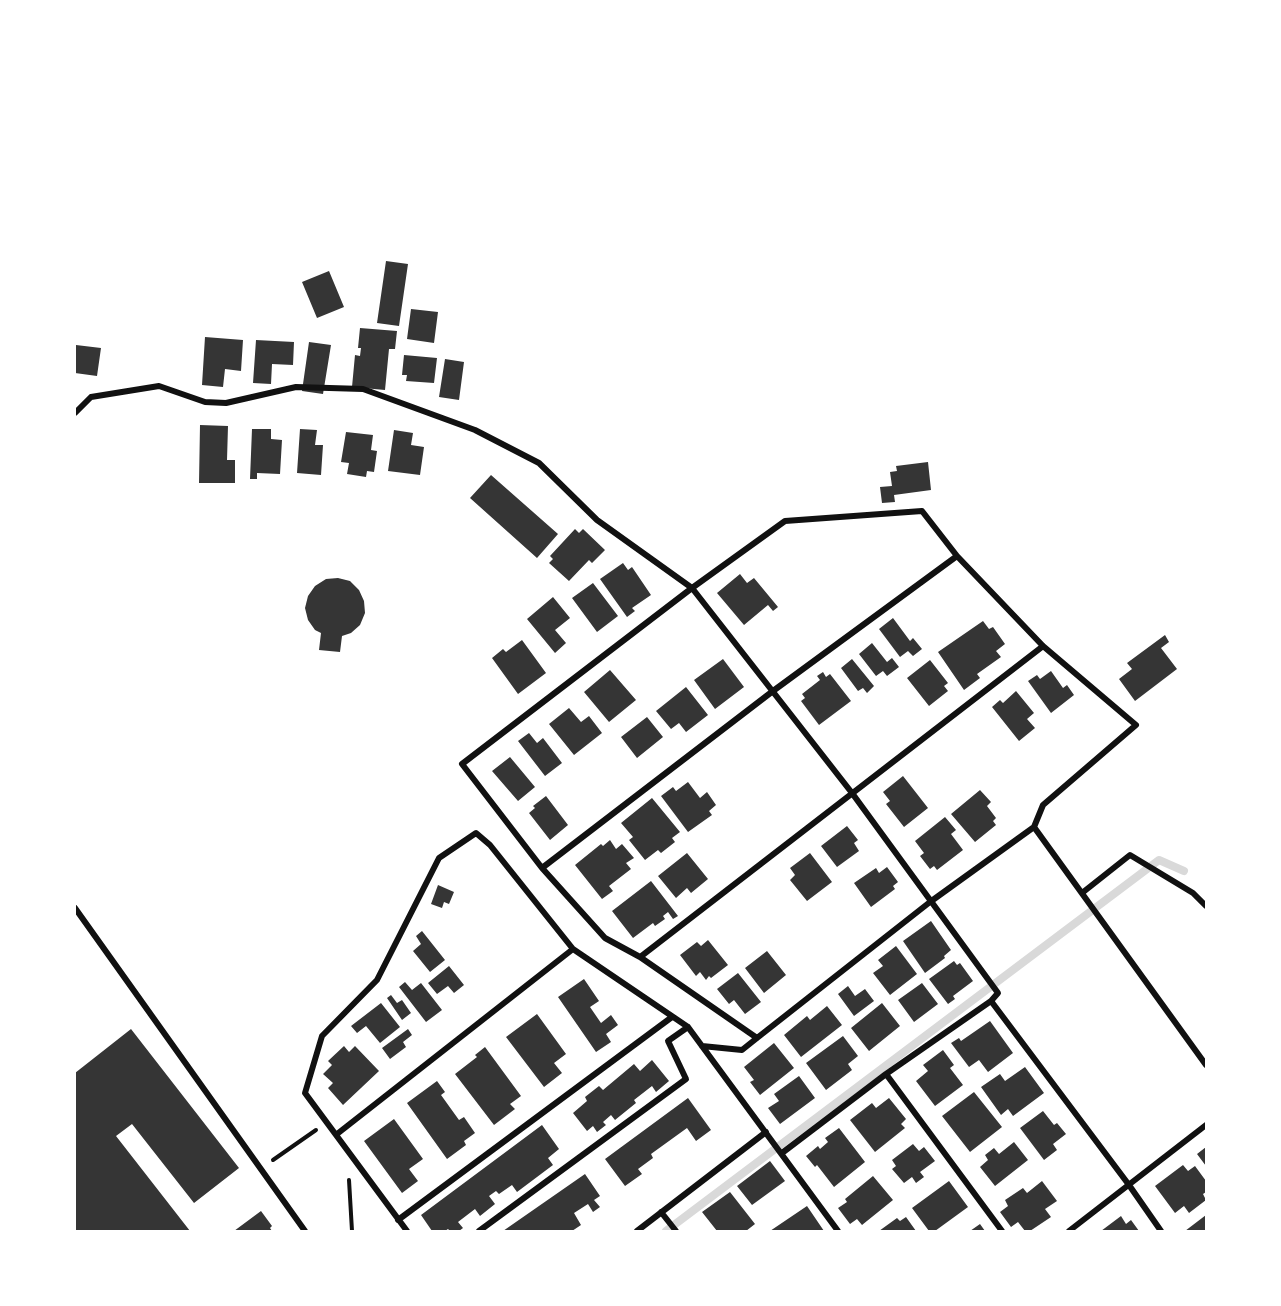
<!DOCTYPE html>
<style>
body{margin:0}
#map{position:relative;width:1281px;height:1306px;overflow:hidden;background:#fff;font-family:"IBM Plex Sans",sans-serif}
canvas{display:block}
.frame{position:absolute;inset:0;border:76px solid #fff;pointer-events:none}
</style>
<div id="map">
<canvas width="1281" height="1306"></canvas>
<div class="frame"></div>
</div>
<script>
const ctx = document.querySelector('canvas').getContext('2d');
ctx.lineJoin = 'round';
const shape = rows => new Path2D(rows.map(r => 'M' + r).join(''));
function trace(path, color, width, dash) { ctx.strokeStyle = color; ctx.lineWidth = width; ctx.lineCap = dash ? 'butt' : 'round'; ctx.setLineDash(dash || []); ctx.stroke(path); }
function paint(path, color) { ctx.fillStyle = color; ctx.fill(path, 'evenodd'); }
trace(shape([
 [666,1231,1159,860,1184,871]
]), '#d9d9d9', 8);
paint(shape([
 [386,261,408,264,399,326,377,323],
 [329,271,344,307,317,318,302,282],
 [411,309,438,312,434,343,407,339],
 [360,328,397,331,395,349,389,349,385,390,352,387,355,355,360,356,361,348,358,348],
 [205,337,243,340,241,371,225,369,223,387,202,385],
 [256,340,294,342,293,365,272,364,271,384,253,383],
 [309,342,331,345,323,394,302,391],
 [76,345,101,348,97,376,75,373],
 [404,355,437,358,434,383,406,381,407,375,402,375],
 [445,359,464,362,459,400,439,397],
 [200,425,228,426,227,460,235,460,235,483,199,483],
 [252,429,271,429,271,439,282,440,280,474,257,473,257,479,250,479],
 [300,429,317,430,315,445,323,445,321,475,297,473],
 [394,430,413,433,411,445,424,447,420,475,388,471],
 [346,432,373,435,371,450,377,451,374,472,367,471,366,477,347,474,349,463,341,462],
 [928,462,931,490,894,495,895,502,882,503,880,487,892,486,890,472,897,471,896,466],
 [491,475,558,534,537,558,470,498],
 [575,529,579,533,583,529,605,550,592,563,589,560,569,581,549,563,553,559,550,556],
 [623,563,628,570,632,567,651,595,632,608,635,611,627,617,600,579],
 [740,574,747,583,754,578,778,607,773,611,768,605,744,625,717,593],
 [338,578,350,581,359,590,364,601,365,613,360,625,351,633,342,636,340,652,319,650,321,633,315,630,308,620,305,608,308,596,315,586,326,579],
 [593,583,618,616,597,632,572,598],
 [553,597,570,618,555,630,566,643,555,653,527,619],
 [893,618,910,641,913,638,922,649,913,656,908,651,900,657,879,629],
 [983,621,989,629,993,627,1005,644,996,651,1001,657,977,674,980,678,964,690,938,652],
 [1165,635,1169,642,1161,648,1177,669,1135,701,1119,679,1132,669,1127,663],
 [522,640,546,673,518,694,492,658,503,649,506,652],
 [872,643,887,662,892,658,899,667,887,676,883,671,876,676,859,654],
 [723,659,744,687,715,709,694,680],
 [852,659,874,686,867,693,863,688,858,691,841,668],
 [930,660,948,683,944,686,948,691,929,706,907,678],
 [610,670,636,700,609,722,584,692],
 [1051,671,1063,688,1067,685,1074,695,1051,713,1028,681,1037,675,1040,679],
 [823,672,826,677,830,674,851,701,819,725,801,701,805,698,802,694,820,680,817,676],
 [686,687,708,715,686,732,679,723,671,729,656,711],
 [1016,691,1034,713,1027,719,1035,728,1019,741,992,707,1000,700,1003,703],
 [569,708,581,722,589,716,602,733,574,755,549,724],
 [647,717,663,737,637,758,621,737],
 [529,733,537,743,543,738,562,763,545,776,518,741],
 [510,757,535,787,518,801,492,771],
 [903,776,928,808,904,827,886,804,890,801,883,792],
 [688,782,700,798,707,792,716,805,709,811,712,815,688,832,661,796,673,787,676,791],
 [980,790,991,802,987,806,996,818,993,821,996,825,975,842,951,814],
 [546,796,568,825,550,840,529,813,535,808,533,806],
 [652,798,680,832,672,838,675,842,661,853,658,850,645,860,629,840,633,837,621,823],
 [945,817,956,830,951,834,963,850,937,870,934,866,930,869,920,856,924,853,915,841],
 [847,826,858,840,854,843,859,851,837,867,821,846],
 [610,840,616,849,622,844,634,858,626,863,631,869,609,886,613,891,602,899,575,865,601,844,603,846],
 [687,853,708,879,691,893,687,888,676,898,658,876],
 [810,853,832,882,807,901,790,880,795,875,790,868],
 [887,867,898,882,893,886,895,889,871,907,854,883,876,868,879,873],
 [651,881,678,916,673,919,668,912,663,916,665,919,655,926,653,923,633,938,612,911],
 [438,885,454,892,449,904,444,902,442,908,431,904],
 [931,921,951,950,944,956,945,958,925,973,903,941],
 [422,931,445,960,430,972,413,951,421,944,416,936],
 [708,940,728,965,711,978,709,976,706,980,700,972,696,976,680,955,697,942,701,946],
 [896,946,917,974,890,995,873,973,883,966,878,960],
 [767,951,786,975,764,993,745,968],
 [954,961,957,965,960,963,973,981,953,996,955,999,948,1004,929,979],
 [449,966,464,985,454,993,448,986,437,994,428,983],
 [738,973,761,1002,745,1014,734,1000,729,1004,717,989],
 [584,979,599,1001,590,1007,601,1023,611,1015,618,1025,606,1034,611,1042,596,1052,558,997],
 [405,982,412,990,421,983,442,1010,426,1022,399,987],
 [922,983,938,1004,914,1022,898,1000],
 [848,986,855,996,865,989,874,1001,854,1016,838,994],
 [391,995,397,1003,402,1000,411,1013,402,1020,387,998],
 [381,1003,400,1027,380,1043,366,1026,357,1033,351,1026],
 [882,1003,900,1026,869,1051,851,1028],
 [827,1006,842,1025,801,1057,784,1035,807,1016,810,1020],
 [537,1014,566,1054,554,1063,562,1073,544,1087,506,1037],
 [990,1021,1013,1053,988,1072,979,1060,969,1067,951,1043,959,1038,961,1041],
 [131,1029,239,1168,194,1203,132,1124,116,1136,190,1231,75,1231,75,1073],
 [408,1029,412,1035,403,1042,406,1047,390,1059,382,1048],
 [843,1036,858,1056,848,1064,852,1070,826,1090,806,1063],
 [774,1043,794,1068,760,1095,750,1082,754,1080,744,1067],
 [344,1046,349,1052,355,1046,379,1071,343,1105,328,1088,333,1083,323,1074,332,1065,328,1061],
 [485,1047,521,1096,510,1104,515,1109,494,1125,455,1074,477,1057,475,1055],
 [943,1050,954,1065,950,1068,963,1085,935,1106,916,1081,928,1071,923,1065],
 [652,1060,669,1081,656,1092,652,1086,634,1100,636,1103,615,1120,611,1115,603,1122,606,1125,597,1132,593,1126,587,1131,573,1113,587,1101,585,1097,599,1086,603,1090,634,1064,640,1071],
 [1025,1067,1044,1093,1013,1116,1008,1109,1001,1115,981,1087,1000,1074,1005,1081],
 [799,1076,815,1098,780,1124,768,1108,779,1101,774,1094],
 [437,1081,445,1092,441,1095,459,1120,464,1117,475,1133,464,1141,466,1145,447,1159,407,1103],
 [974,1092,1002,1127,970,1152,942,1116],
 [688,1098,711,1130,696,1141,687,1128,651,1154,653,1158,638,1169,642,1174,625,1186,605,1159],
 [889,1098,906,1119,901,1124,905,1128,875,1152,850,1120,872,1103,876,1108],
 [1043,1111,1054,1125,1057,1123,1066,1134,1053,1144,1057,1150,1044,1160,1020,1128],
 [394,1119,423,1159,409,1169,418,1181,402,1193,364,1141],
 [542,1125,559,1149,548,1158,553,1165,517,1192,512,1185,499,1194,496,1191,489,1196,495,1204,480,1216,475,1209,458,1222,463,1228,459,1231,450,1231,448,1229,445,1231,432,1231,421,1215],
 [839,1128,865,1162,834,1187,817,1165,815,1167,806,1156,818,1146,820,1149,828,1142,825,1138],
 [1014,1142,1028,1160,995,1186,980,1167,988,1160,985,1155,994,1148,999,1154],
 [913,1144,919,1151,924,1147,935,1161,920,1172,924,1177,916,1183,912,1177,904,1183,892,1169,896,1166,892,1160],
 [1206,1147,1206,1166,1197,1154],
 [770,1161,785,1181,752,1205,737,1186],
 [1183,1165,1188,1171,1195,1166,1206,1181,1206,1192,1203,1194,1206,1200,1189,1213,1184,1206,1175,1213,1155,1186],
 [585,1174,600,1196,594,1200,600,1207,593,1212,588,1204,574,1213,581,1225,572,1231,503,1231],
 [873,1176,893,1200,862,1225,857,1219,850,1224,838,1208,847,1202,845,1199],
 [949,1181,968,1207,935,1231,929,1231,912,1208],
 [1042,1181,1057,1201,1045,1209,1051,1217,1030,1231,1025,1231,1018,1222,1011,1227,1000,1212,1008,1206,1005,1200,1023,1188,1027,1193],
 [730,1192,755,1224,746,1231,717,1231,702,1212],
 [807,1206,824,1231,770,1231],
 [261,1211,272,1226,270,1228,272,1231,234,1231],
 [1206,1215,1206,1231,1185,1231],
 [1121,1216,1126,1224,1131,1220,1139,1231,1101,1231],
 [906,1217,916,1231,879,1231,897,1218,900,1221],
 [980,1224,985,1231,970,1231]
]), '#353535');
trace(shape([
 [273,1160,316,1130],
 [349,1180,352,1231]
]), '#111', 4);
trace(shape([
 [75,413,91,397,159,386,205,402,226,403,296,387,363,389,475,430,539,463,597,520,692,588,852,793,998,993,991,1001,886,1074,1002,1231],
 [1034,827,1206,1065],
 [542,868,773,691,957,556],
 [1082,893,1130,855,1193,893,1206,906],
 [75,908,305,1231],
 [640,957,1043,646],
 [991,1001,1129,1185,1161,1231],
 [702,1046,742,1050,757,1038,930,902,1034,827,1043,805,1136,725,1043,646,957,556,922,511,785,521,692,588,462,764,542,868,605,938,640,957,757,1038],
 [337,1134,573,949],
 [782,1153,886,1074],
 [661,1212,676,1231],
 [398,1220,672,1017],
 [407,1231,305,1093,322,1036,377,980,439,858,476,833,490,845,573,949,688,1027,838,1231],
 [479,1231,686,1079,668,1041,688,1027],
 [637,1231,766,1132],
 [1069,1231,1206,1125]
]), '#111', 6);
</script>
